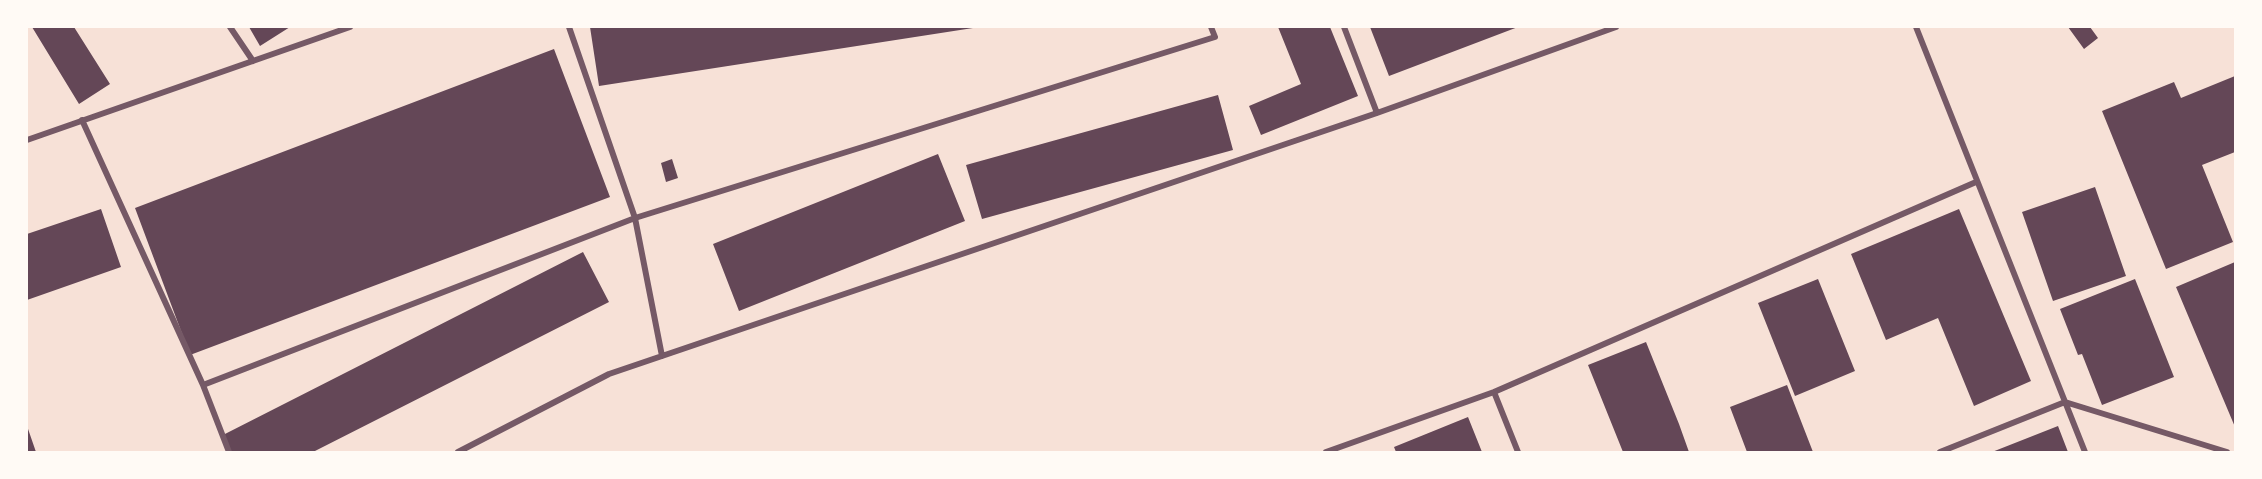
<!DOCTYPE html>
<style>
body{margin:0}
#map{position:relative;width:2262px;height:479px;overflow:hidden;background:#f7e1d7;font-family:"Space Grotesk",sans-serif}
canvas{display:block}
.frame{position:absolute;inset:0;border:28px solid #fffaf5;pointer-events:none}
</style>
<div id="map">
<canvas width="2262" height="479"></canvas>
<div class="frame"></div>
</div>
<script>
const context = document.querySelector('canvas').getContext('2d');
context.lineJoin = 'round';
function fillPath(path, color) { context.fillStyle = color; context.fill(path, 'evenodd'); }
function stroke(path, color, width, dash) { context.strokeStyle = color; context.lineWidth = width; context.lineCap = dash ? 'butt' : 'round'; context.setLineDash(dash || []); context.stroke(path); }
fillPath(new Path2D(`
 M32 27H74L110 84 79 104Z
 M249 27H290L260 46Z
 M590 27H973V28L599 86Z
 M1278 27H1330L1358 96 1261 135 1249 106 1301 84Z
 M1370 27H1518L1389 76Z
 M2068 27H2090L2098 38 2084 49Z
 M554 49 610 197 190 355 135 208Z
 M2235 76V152L2202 165 2233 242 2166 269 2102 111 2174 82 2181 98Z
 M1218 95 1233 150 982 219 966 165Z
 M938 154 965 221 739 311 713 244Z
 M672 159 678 178 666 182 661 163Z
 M2095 187 2126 276 2053 301 2022 212Z
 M101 209 121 267 27 300V234Z
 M1959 209 2031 381 1974 406 1938 318 1886 340 1851 254Z
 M583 252 609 302 313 452H229L221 436Z
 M2235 262V427L2176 287Z
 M1818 279 1855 371 1795 396 1758 303Z
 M2135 279 2174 377 2102 405 2082 354 2078 355 2060 309Z
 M1646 342 1679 424 1689 452H1623L1588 365Z
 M1787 385 1813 452H1747L1730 407Z
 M1468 417 1482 452H1396L1394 447Z
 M27 426 36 452H27Z
 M2058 426 2068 452H1992Z`), '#644757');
stroke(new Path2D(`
 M230 27 253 61
 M569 27 635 218 662 356
 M1344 27 1377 113
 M1916 27 2085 452
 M82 120 203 385
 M27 140 350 27
 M1494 392 1518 452
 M229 452 203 385 635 218 1215 37 1211 27
 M458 452 609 374 1377 113 1616 27
 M1326 452 1494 392 1976 182
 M1940 452 2065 402 2227 452`), '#755966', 6);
</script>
